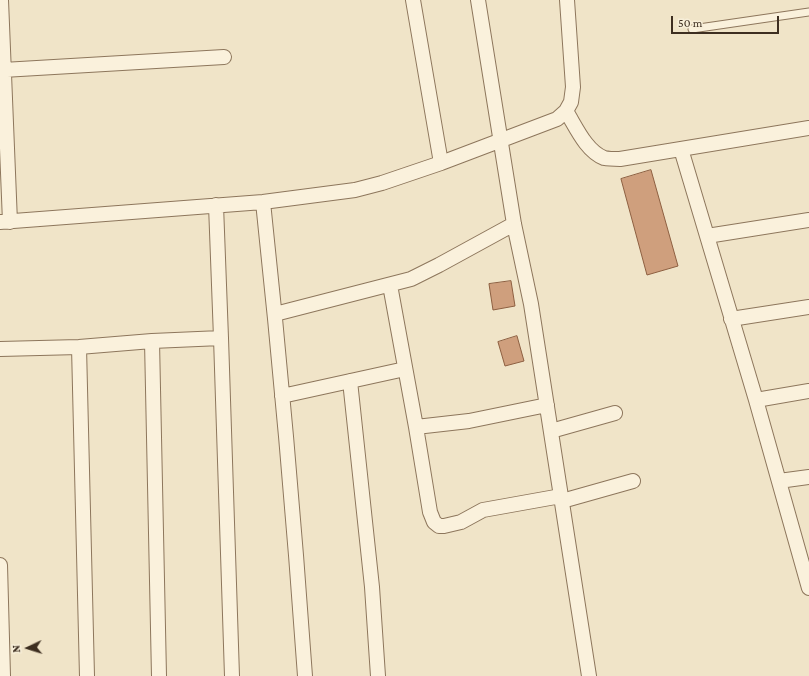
<!DOCTYPE html>
<style>
body{margin:0}
#map{position:relative;width:809px;height:676px;overflow:hidden;background:#f0e4c8;font-family:"Crimson Pro",serif}
canvas{display:block}
.north{position:absolute;left:8px;top:628px;width:40px;height:40px;-webkit-text-stroke:3px #f7eed8;paint-order:stroke;rotate:266deg;font-size:11px;font-weight:700;line-height:16px;text-align:center;color:#3d2e20}
.north::after{content:'';display:block;margin:auto;width:14px;height:18px;background:#3d2e20;clip-path:polygon(50% 0,100% 100%,50% 72%,0 100%)}
.scale{position:absolute;left:671px;top:16px;width:108px;height:18px;box-sizing:border-box;border:2px solid #3d2e20;border-top:0;padding-left:5px;font-size:12px;line-height:14px;white-space:nowrap;color:#3d2e20;-webkit-text-stroke:3px #f7eed8;paint-order:stroke}
</style>
<div id="map">
<canvas width="809" height="676"></canvas>
<div class="north">N</div>
<div class="scale">50 m</div>
</div>
<script>
const context = document.querySelector('canvas').getContext('2d');
context.lineJoin = 'round';
function fillPath(path, color) { context.fillStyle = color; context.fill(path, 'evenodd'); }
function stroke(path, color, width, dash) { context.strokeStyle = color; context.lineWidth = width; context.lineCap = dash ? 'butt' : 'round'; context.setLineDash(dash || []); context.stroke(path); }
const building = new Path2D(`
 M651 170 678 266 647 275 621 179Z
 M511 281 515 306 493 310 489 284Z
 M517 336 524 361 505 366 498 342Z`);
fillPath(building, '#cf9f7d');
stroke(building, '#8d5f41', 1);
const lane = new Path2D(`
 M692 29 809 12`);
const street = new Path2D(`
 M1 0 10 222
 M413 0 441 163
 M478 0 514 224 531 304 589 676
 M3 70 224 57
 M566 111C576 127 586 151 604 158 609 159 615 159 620 159L809 128
 M681 149 756 400 809 588
 M263 202C280 360 294 518 305 676
 M216 205 221 338 232 676
 M0 222 263 202 355 190 382 183 441 163 557 119 566 111 571 102 573 87 567 0
 M707 236 809 220
 M390 285 416 427 430 512 434 522 439 526H444L461 522 483 510 561 496
 M275 314 411 279 439 265 514 224
 M731 319 809 307
 M152 341 159 676
 M79 347 87 676
 M0 349 79 347 152 341 221 338
 M350 381 372 587 378 676
 M282 396 405 369
 M756 400 809 391
 M416 427 469 421 547 405
 M551 431 615 413
 M779 481 809 477
 M562 501 633 481
 M0 565 3 676`);
stroke(lane, '#8d765c', 9);
stroke(street, '#8d765c', 16);
stroke(lane, '#faf1dc', 7);
stroke(street, '#faf1dc', 14);
</script>
